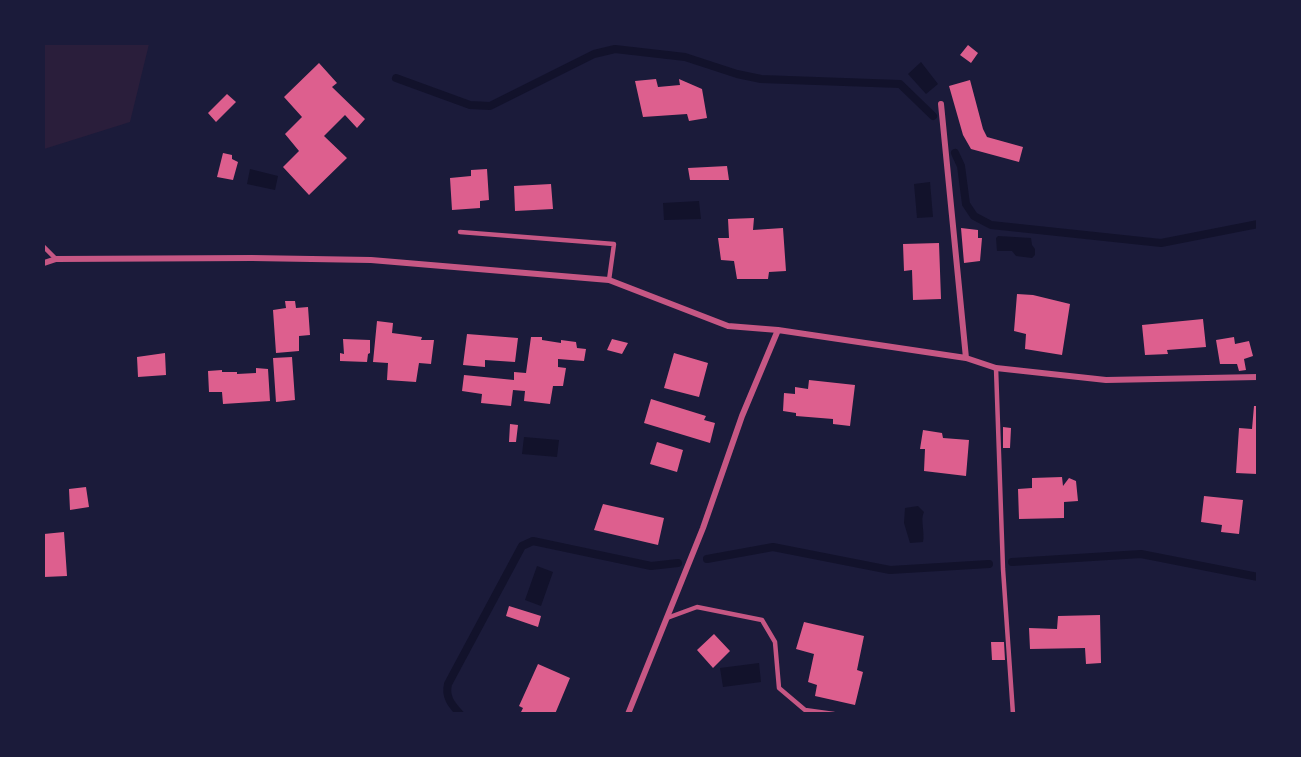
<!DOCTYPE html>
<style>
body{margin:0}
#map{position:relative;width:1301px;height:757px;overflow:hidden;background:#1b1b3a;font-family:"PT Sans",sans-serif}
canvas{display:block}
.frame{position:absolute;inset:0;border:45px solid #1b1b3a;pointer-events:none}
</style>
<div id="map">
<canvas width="1301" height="757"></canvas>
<div class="frame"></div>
</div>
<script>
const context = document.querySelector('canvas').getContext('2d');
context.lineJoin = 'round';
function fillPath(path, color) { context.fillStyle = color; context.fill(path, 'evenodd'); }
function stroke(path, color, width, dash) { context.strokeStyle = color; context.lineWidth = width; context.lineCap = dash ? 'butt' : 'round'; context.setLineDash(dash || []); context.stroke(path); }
fillPath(new Path2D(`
 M44 44H149L130 122 44 149Z`), '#2a1e3b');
fillPath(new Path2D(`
 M921 62 938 84 926 94 908 74Z
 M250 169 278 176 275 190 247 184Z
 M930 182 933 217 917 218 914 184Z
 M699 201 701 219 664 220 663 203Z
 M998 236 1031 238 1032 245 1035 249V255L1032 258 1016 256 1012 251H997L996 238Z
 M524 437 559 440 557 457 522 454Z
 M918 506 924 512C920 519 925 532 923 542L910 543 904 523 905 508Z
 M537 566 553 572 541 606 525 600Z
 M759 663 761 682 723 687 720 668Z`), '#12122b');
stroke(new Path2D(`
 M396 78 470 105 490 106 594 54 615 49 685 57 737 74 761 79 900 84 933 116
 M955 153 961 166 966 204 974 216 991 225 1161 243 1258 224
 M707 559 773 547 890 570 989 564
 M1012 562 1141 554 1258 577
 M460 714C451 704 445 697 448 684L522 546 533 541 651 566 678 563`), '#12122b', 8);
fillPath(new Path2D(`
 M968 45 978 53 971 63 960 55Z
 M319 63 337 83 332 87 365 119 357 128 345 115 324 136 347 158 309 195 283 167 299 151 285 134 302 117 284 97Z
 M656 79 658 87 680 85 679 79 702 89 707 118 689 121 687 114 643 117 635 81Z
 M970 80 983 129 987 137 1023 147 1019 162 971 149 963 135 949 86Z
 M227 94 236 102 216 122 208 113Z
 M223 153 232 155V159L238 162 233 180 217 177Z
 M727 166 729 180H690L688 168Z
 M487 169 489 200 480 201V208L452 210 450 178 471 176V170Z
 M551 184 553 209 515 211 514 186Z
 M754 218 753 230 783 228 786 271 769 272 768 279H737L734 261 721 260 718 238H729L728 219Z
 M961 228 978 230V238H982L980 261 964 263Z
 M939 243 941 299 913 300 912 270 904 271 903 244Z
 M1017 294 1033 295 1070 304 1062 355 1025 349 1026 334 1014 331Z
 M285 301H295L296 308 308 307 310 335 299 336V351L276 353 273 310 286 308Z
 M1203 319 1206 347 1167 350 1168 354 1145 355 1142 325Z
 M377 321 393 323 392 333 422 337 421 340H434L431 364 419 363 416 382 387 380 388 363 373 362Z
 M467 334 518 338 515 362 485 360V367L463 365Z
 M531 337H542V340L561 343V340L576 342 577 348 586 349 584 361 558 359V367L566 368 563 386H553L550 404 524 401 525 391 513 390 511 406 481 403 482 394 462 391 464 375 514 380V372L526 373Z
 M1234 337 1235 344 1249 341 1253 356 1244 359 1246 370 1239 371 1237 364H1220L1216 340Z
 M343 339 370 340V353L368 354 367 362 340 361V353L344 354Z
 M612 339 628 343 622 354 607 350Z
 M165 353 166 375 138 377 137 357Z
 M674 353 708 363 699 397 664 388Z
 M292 357 295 400 276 402 273 358Z
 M256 368 268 369 270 401 223 404 222 392H209L208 371 222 370V372H237V374L256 373Z
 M809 380 855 385 850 426 833 424V419L796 416V413L783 411 784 393 795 394V387L808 389Z
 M651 399 706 416 704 420 715 423 710 443 644 423Z
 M1254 406H1257V474L1236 473 1239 428 1252 429Z
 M510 424 518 425 516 442H509Z
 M1003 427 1011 428 1010 448H1003Z
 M923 430 942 433 943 438 969 440 966 476 924 471 925 449H920Z
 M657 442 683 450 677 472 650 464Z
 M1062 477 1063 486 1069 478 1076 481 1078 501 1064 502V518L1019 519 1018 489 1032 488V478Z
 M86 487 89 507 70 510 69 489Z
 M1204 496 1243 500 1239 534 1221 532 1222 525 1201 522Z
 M603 504 664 518 658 545 594 530Z
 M64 532 67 576 44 577V534Z
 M509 606 541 616 538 627 506 616Z
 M1100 615 1101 663 1086 664 1085 648 1030 649 1029 628 1057 629 1058 616Z
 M804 622 864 636 857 670 863 672 855 705 815 696 817 685 808 682 814 654 796 649Z
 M714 634 730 651 713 668 697 650Z
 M991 642H1004L1005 660H992Z
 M538 664 570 678 555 714H520L523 708 519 706Z`), '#dd5f8e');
stroke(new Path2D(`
 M460 232 614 244 609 280
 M44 247 56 259
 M996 368 1003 569 1013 714
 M667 618 697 607 762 620 775 642 779 688 805 710 834 714`), '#c65784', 4.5);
stroke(new Path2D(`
 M941 104 966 358
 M44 263 56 259 252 258 371 260 609 280 728 326 778 330 966 358 996 368 1106 380 1258 377
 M628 714 703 528 742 416 778 330`), '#c65784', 6);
</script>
